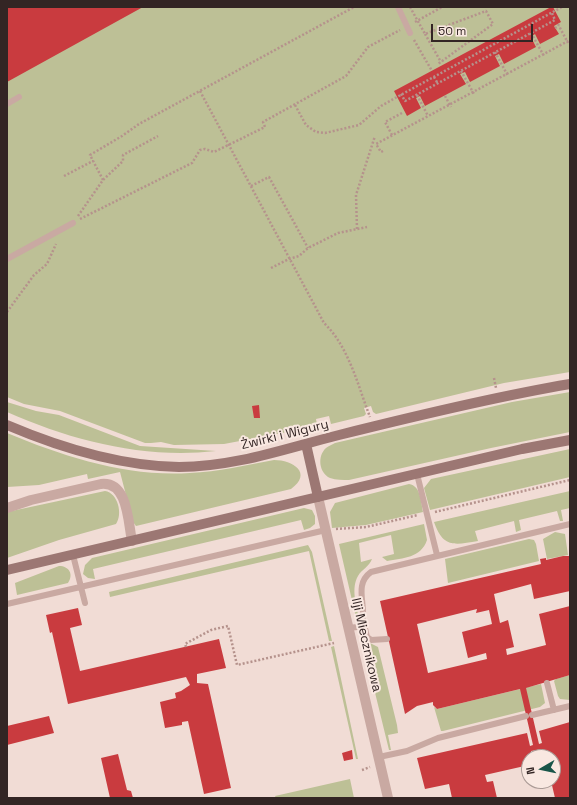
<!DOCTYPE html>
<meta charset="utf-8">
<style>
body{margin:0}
#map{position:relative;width:577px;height:805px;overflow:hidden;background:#f1dcd5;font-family:"Space Grotesk",sans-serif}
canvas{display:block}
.frame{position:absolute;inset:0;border:8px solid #332524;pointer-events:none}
.north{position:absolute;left:521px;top:749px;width:40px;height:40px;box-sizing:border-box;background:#f9e8e1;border:1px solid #aa9a95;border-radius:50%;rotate:261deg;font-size:11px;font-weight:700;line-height:16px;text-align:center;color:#332524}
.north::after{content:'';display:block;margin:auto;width:14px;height:18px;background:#195549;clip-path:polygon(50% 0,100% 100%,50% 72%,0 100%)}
.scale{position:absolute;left:431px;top:24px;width:102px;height:18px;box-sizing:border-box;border:2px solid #332524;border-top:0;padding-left:5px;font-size:12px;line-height:14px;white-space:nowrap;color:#332524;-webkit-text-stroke:3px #f9e8e1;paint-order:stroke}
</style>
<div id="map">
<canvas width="577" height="805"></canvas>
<div class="frame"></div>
<div class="north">N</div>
<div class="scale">50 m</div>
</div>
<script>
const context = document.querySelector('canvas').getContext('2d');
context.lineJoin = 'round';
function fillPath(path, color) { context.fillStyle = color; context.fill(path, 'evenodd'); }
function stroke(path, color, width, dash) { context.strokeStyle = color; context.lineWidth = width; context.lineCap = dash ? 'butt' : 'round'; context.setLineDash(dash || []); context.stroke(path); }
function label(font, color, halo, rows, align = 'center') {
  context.font = font + ' "Space Grotesk",sans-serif'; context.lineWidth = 4; context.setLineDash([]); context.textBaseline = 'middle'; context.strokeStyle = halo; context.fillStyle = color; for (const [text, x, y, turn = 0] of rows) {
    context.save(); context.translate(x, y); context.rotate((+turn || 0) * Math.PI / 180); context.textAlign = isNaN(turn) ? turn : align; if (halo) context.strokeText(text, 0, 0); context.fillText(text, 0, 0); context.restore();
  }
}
fillPath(new Path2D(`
 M7 7H570V372L504 383 376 414 373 412 371 406 364 408 366 414 364 416 331 424 329 416 316 419 317 425 314 427 224 444 174 445 161 442 151 443H145L60 411 24 404 7 397Z
 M570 392V432L491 448 349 480C343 480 336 480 330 478 319 473 317 456 326 448 328 446 332 445 335 443L512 402Z
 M7 402 36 411 59 415 140 446 216 451C143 459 73 441 7 412Z
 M7 433C65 457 126 477 190 473 218 472 246 465 274 460 293 460 313 473 291 489L136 526 133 522 120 472 88 479 87 474 39 485 7 487Z
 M570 449V477L430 510 424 488 431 479Z
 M409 484C421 486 421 502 423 512L366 525 332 528 330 512 335 503Z
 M105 491C118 493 123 514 116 524L59 540 7 558V512Z
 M570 491V508L561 510 563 521H560L557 511 519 520 521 530 516 532 514 521 475 531 478 541C454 545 443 548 434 522Z
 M304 508 312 510 315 516V524L310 528 304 530 301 520 93 569 95 579 88 578 83 574 85 565 92 558Z
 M424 524 427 540C421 558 403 558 387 561L382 557 394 554 391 535 359 543 361 562 372 559C369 567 362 569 358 576 351 588 356 605 359 618L357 622 339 544Z
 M555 532 565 534 568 555 547 559 543 539Z
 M529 539 534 540 536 544 539 561 448 583 445 559Z
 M308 545 312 552 332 641H329L309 551 110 597 109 592Z
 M59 566C69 566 74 574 68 583L17 595 15 583Z
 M364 630 368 642 378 647 397 725 398 733 388 735 391 750H389L360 631Z
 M334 646 358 759H356L331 647Z
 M570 675V700L560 699 558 696 554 681 556 679Z
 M541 684 545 703 540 707 443 731H441L434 707 437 709Z
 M350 779 354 798H276L275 796Z`), '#bdc096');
fillPath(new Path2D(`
 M7 7H143L7 82Z
 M551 7H553L561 22 554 26 559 34 540 44 535 34 531 37 536 47 504 64 499 54 495 56 500 66 470 82 465 72 460 74 466 84 425 106 420 96 416 98 421 108 407 116 394 91Z
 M259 405 260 418H254L252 406Z
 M563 556H570V591L534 599 531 584 494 594 500 623 508 620 514 647 506 649 507 655 546 645 539 614 570 606V675L526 688 539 744 542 743 539 731 570 722V798H555L551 781H553V757H545L543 749 531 751 532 757H529V765L485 775 487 782 493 781 497 798H452L449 784 425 789 417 758 527 733 530 746 533 745 520 689 437 709 433 705V702L417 706 405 714 380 601 541 564 540 559 546 558V560ZM477 609 476 613 489 610 492 624 462 632 468 658 486 653 487 659 428 673 417 624Z
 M78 608 82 625 70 628 80 671 219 639 226 668 197 674V683L208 684 231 788 204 794 188 721 182 722V725L165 728 160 702 176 698 175 693 181 691 190 685 186 677 68 704 52 632 50 633 46 615Z
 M49 716 54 733 7 745V726Z
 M352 750 353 759 344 761 342 753Z
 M118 754 127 790 131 791 133 798H110L101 758Z`), '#c93b3f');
stroke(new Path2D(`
 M410 7 425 34 486 11 493 24 438 64
 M415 22 442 7
 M558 24 568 43
 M555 28 559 26
 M531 33 544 56
 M425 34 441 62
 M414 40 432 71
 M495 52 508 76
 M461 71 474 94
 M434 77 438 84
 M200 91 324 323C349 347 358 386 370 417
 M401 94 405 101 555 20 552 13
 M417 95 428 116
 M445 96 451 107
 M295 105 306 125 316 132 325 133 359 125 381 106 397 97 562 7
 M392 135 385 122 402 113
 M383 151 381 152 376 144 570 40
 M64 176 93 161
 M103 180 90 155 122 136 139 124 354 7
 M251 186 269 177 308 248
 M78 216 103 180 123 161V155L158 136
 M80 219 192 163 200 150 205 149 214 152 265 127 263 122 346 76 368 47 400 30
 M357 229 356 195 375 136
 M271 268 289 259 299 256 308 248 338 233 367 227
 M7 312 34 275 47 264 56 244
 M494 378 496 388
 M435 512 570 480
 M336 529 366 527 418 515
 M186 647 185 644 211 630 228 626 237 665 334 643
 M362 770 370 767`), '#b5928c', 2.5, [2, 2]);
stroke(new Path2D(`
 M398 7 410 33
 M7 104 19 97
 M7 259 73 223
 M417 474 437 555
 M73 555 85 603
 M7 604 326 530
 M363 620 367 637 371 640 387 639
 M349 628 357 627 362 623C367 605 353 585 371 572L570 524
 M547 683 554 710
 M532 715 570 706
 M379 757 407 751 438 738 526 716`), '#c9a9a2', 6);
stroke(new Path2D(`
 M318 497 388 798
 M7 508 31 500 101 484C128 481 128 522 132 541`), '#c9a9a2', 10);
stroke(new Path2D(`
 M7 425C61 448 120 466 179 467 235 467 287 448 339 435 415 416 493 397 570 384
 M306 444 318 497
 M7 570 522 449 570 440`), '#9c7773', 10);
label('13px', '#332524', '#f9e8e1', [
 ["Żwirki i Wigury",285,435,-14],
 ["Ilji Miecznikowa",366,645,77]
]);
</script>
